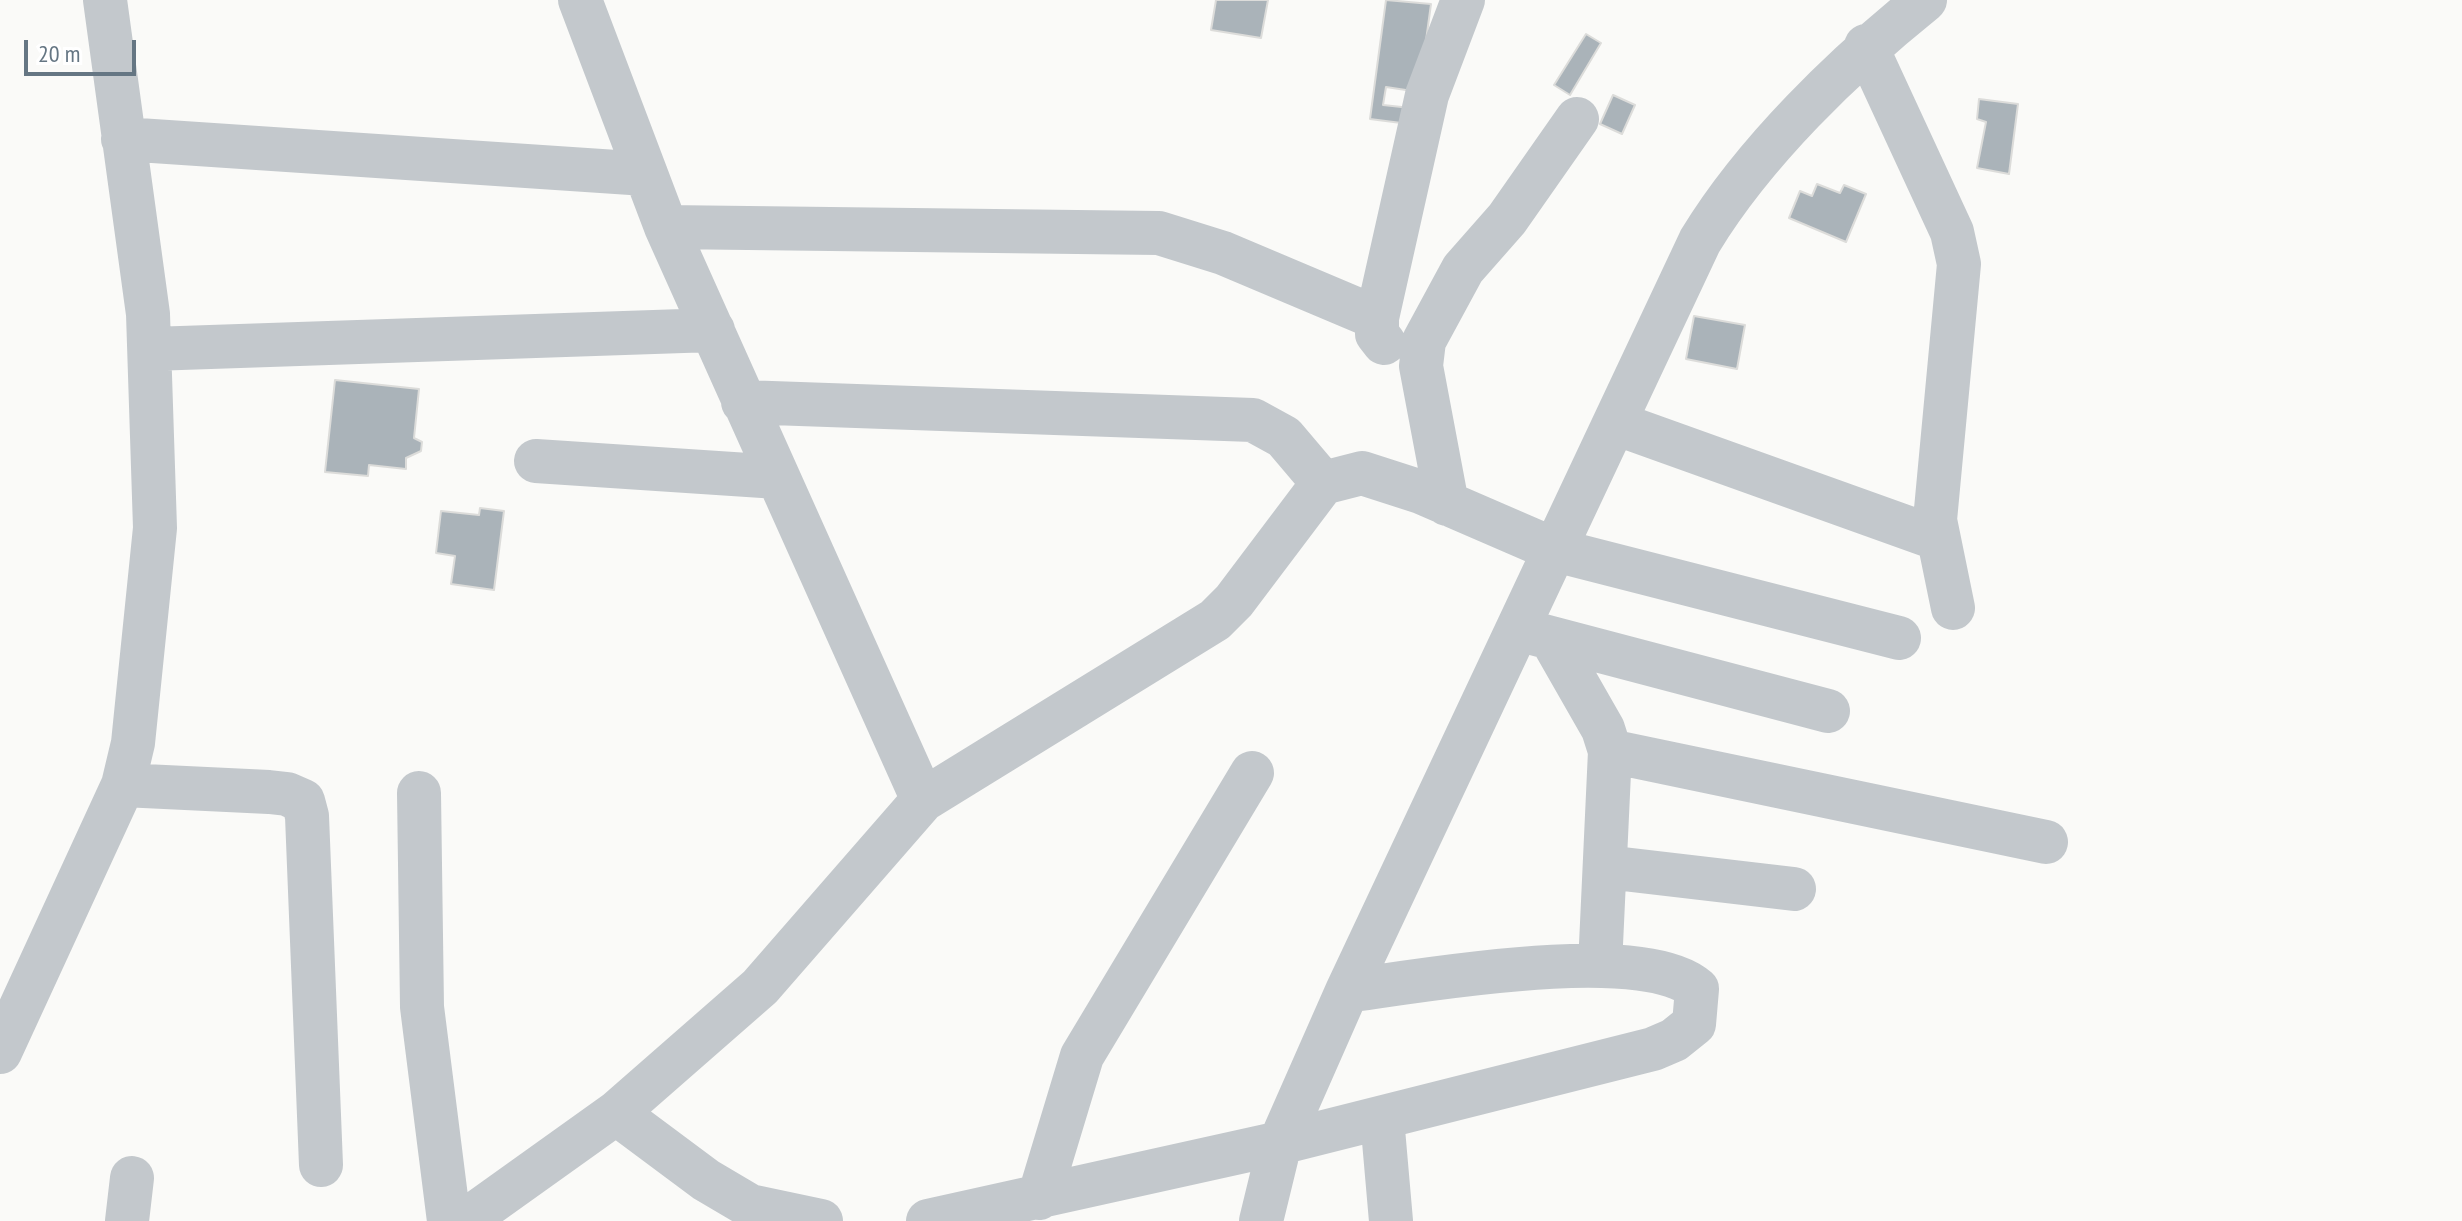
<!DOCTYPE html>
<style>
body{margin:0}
#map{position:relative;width:2462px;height:1221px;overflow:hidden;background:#fafaf8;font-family:"PT Sans Narrow",sans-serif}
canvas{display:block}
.scale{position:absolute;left:24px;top:40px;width:112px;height:36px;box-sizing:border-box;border:4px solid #657683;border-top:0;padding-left:10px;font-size:24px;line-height:28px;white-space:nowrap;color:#657683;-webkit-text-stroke:6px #fff;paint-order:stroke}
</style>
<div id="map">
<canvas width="2462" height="1221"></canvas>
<div class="scale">20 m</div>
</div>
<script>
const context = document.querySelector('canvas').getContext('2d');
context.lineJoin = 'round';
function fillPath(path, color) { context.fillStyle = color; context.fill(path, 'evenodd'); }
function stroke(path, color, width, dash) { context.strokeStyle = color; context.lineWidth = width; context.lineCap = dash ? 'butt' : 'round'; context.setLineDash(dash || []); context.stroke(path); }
const building = new Path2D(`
 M1216 0H1268L1261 38 1211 30Z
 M1386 0 1431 4 1419 92 1386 87 1383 105 1411 108 1409 124 1370 119Z
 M1586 34 1601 43 1570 95 1554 85Z
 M1613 95 1635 105 1622 134 1600 124Z
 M1979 99 2018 104 2009 174 1977 168 1986 122 1977 119Z
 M1817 184 1840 193 1844 185 1866 194 1846 242 1789 218 1800 191 1812 196Z
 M1694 316 1745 325 1737 369 1686 359Z
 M335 380 419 389 414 438 422 442 421 451 406 458V469L369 465 368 476 325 472Z
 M480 508 504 511 494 590 451 584 455 556 436 553 441 511 479 515Z`);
fillPath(building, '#aab3b9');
stroke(building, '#dcdcda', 2);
stroke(new Path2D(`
 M580 0 666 227 923 800
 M1866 46 1952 232 1959 264 1935 520 1953 608
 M123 139 646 174
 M666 227 1159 233 1223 253 1377 318
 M1384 343 1377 334V318L1427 95 1463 0
 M151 349 713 330
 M743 402 1253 420 1284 437 1323 483
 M1615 423 1936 538
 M536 461 778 477
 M1447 504 1421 366 1424 341 1463 269 1507 219 1577 119
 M1536 634 1828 711
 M1551 638 1603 729 1610 751 1600 966
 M1610 751 2046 842
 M123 785 269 792 287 794 303 801 307 816 321 1165
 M419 793 422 1007 449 1221
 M1606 867 1794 889
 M0 1052 123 785 133 743 155 528 148 314 105 0
 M616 1113 706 1180 750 1206 821 1221
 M1382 1118 1391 1221
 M1039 1198 1082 1056 1252 773
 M127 1221 132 1178
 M465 1221 616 1113 760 987 923 800 1215 620 1234 601 1323 483 1362 473 1421 492 1555 550 1899 638
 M928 1221 1280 1143 1653 1049 1674 1040 1694 1024 1697 989C1643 941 1420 981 1347 991
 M1261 1221 1280 1143 1347 991 1700 241C1754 152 1844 65 1925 0`), '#c3c8cc', 44);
</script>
